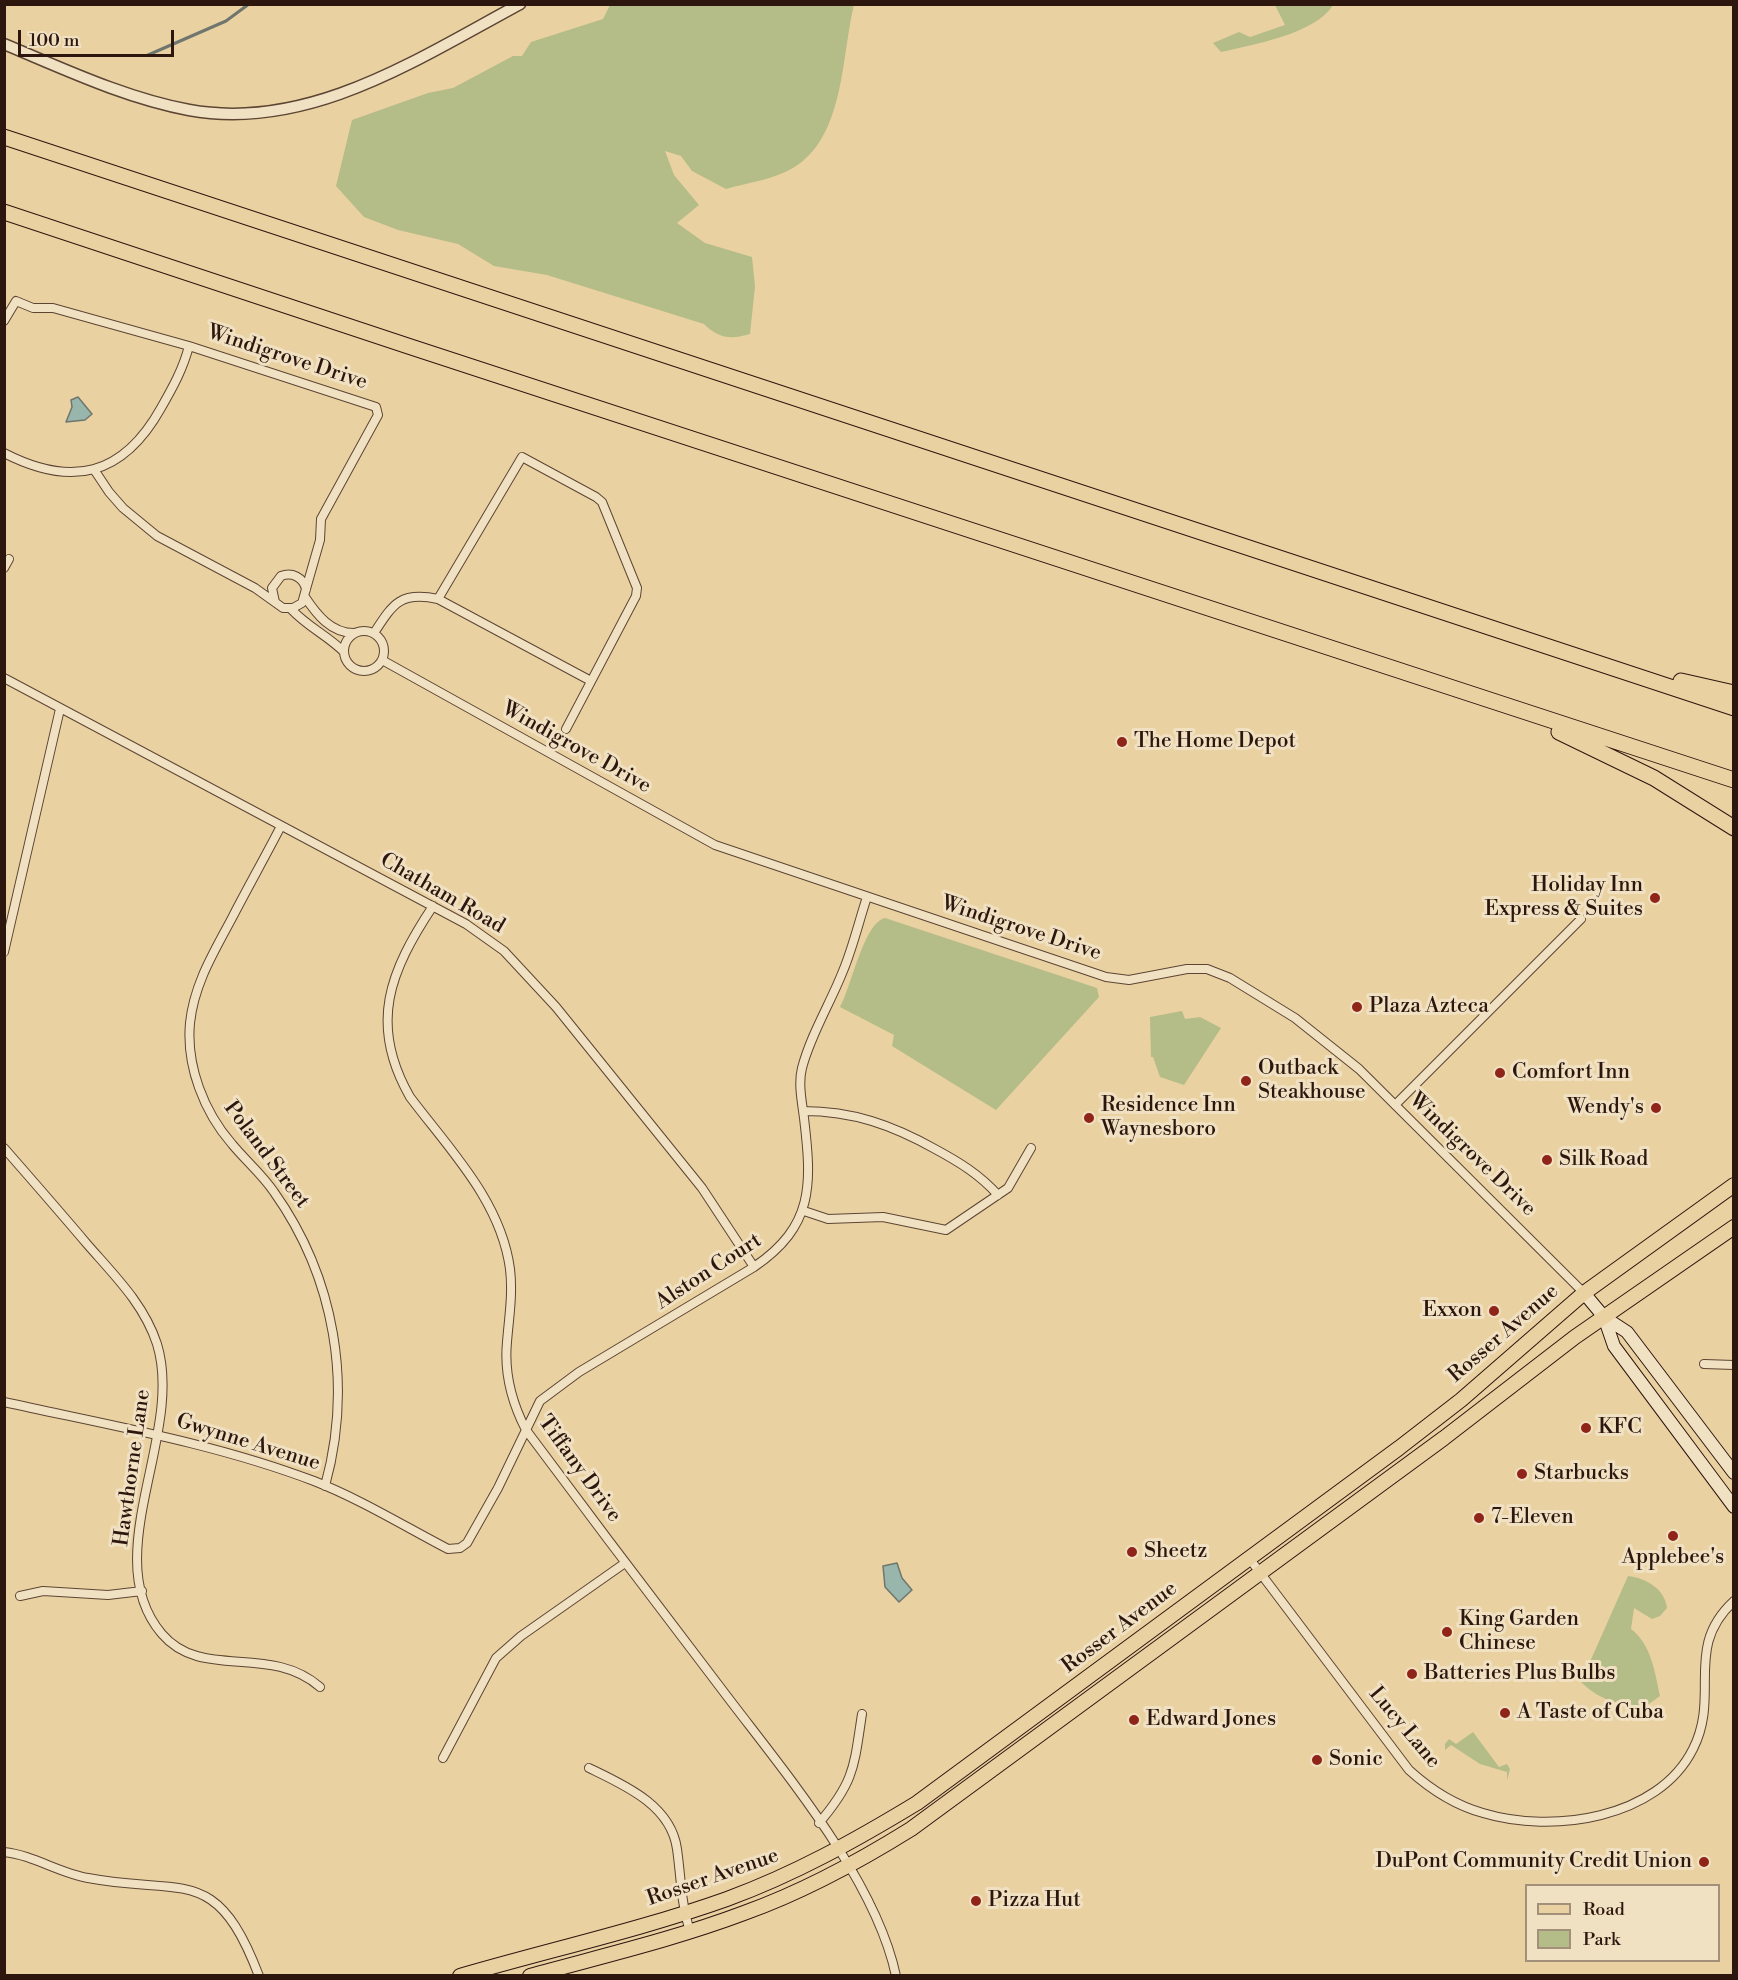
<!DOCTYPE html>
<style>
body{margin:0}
#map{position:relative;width:1738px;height:1980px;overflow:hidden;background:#ead1a2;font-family:"Libre Bodoni",serif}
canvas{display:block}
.frame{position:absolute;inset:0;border:6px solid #2d160e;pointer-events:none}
.legend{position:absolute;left:1525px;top:1884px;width:195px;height:78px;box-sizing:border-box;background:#f1e1c3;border:2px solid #a3907b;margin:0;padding:8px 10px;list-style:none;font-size:18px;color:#2d160e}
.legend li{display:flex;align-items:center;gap:12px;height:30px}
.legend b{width:30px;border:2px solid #a3907b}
.scale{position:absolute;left:18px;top:30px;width:156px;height:27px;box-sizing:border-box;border:3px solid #2d160e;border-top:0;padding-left:8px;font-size:18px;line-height:21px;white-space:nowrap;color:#2d160e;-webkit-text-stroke:4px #f1e1c3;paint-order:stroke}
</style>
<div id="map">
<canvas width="1738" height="1980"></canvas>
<div class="frame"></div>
<ul class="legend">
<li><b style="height:8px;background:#ead1a2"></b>Road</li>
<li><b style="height:16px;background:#b4bc87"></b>Park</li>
</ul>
<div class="scale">100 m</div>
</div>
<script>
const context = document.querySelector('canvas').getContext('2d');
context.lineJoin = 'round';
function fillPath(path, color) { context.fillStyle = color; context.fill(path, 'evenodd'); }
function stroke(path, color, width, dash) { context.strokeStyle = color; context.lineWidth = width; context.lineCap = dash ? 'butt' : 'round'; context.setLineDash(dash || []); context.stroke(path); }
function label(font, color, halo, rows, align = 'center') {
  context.font = font + ' "Libre Bodoni",serif'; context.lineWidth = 6; context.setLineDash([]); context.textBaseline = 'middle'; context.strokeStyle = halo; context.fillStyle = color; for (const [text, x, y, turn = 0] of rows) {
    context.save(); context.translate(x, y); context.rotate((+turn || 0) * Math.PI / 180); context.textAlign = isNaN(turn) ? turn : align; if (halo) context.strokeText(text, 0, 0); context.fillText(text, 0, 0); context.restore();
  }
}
fillPath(new Path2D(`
 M610 5H854C841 57 845 137 793 168 775 179 747 183 726 189L692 171 681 156 665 151 674 175 699 205 677 223 705 243 752 257 755 286 750 334C731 340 718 338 704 324L547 275 494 266 458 244 398 230 364 217 336 186 352 120 428 93 453 88 513 56H522L531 42 603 19Z
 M1275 5H1333C1316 34 1251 45 1221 52L1213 43 1239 32 1250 37 1285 25Z
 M885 918 1097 988 1099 997 996 1110 892 1046 894 1035 840 1007C851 988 864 922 885 918Z
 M1182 1011 1185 1019 1200 1017 1221 1028 1184 1085 1160 1077 1153 1057H1151L1150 1017Z
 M1628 1576C1646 1578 1665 1589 1667 1608L1660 1616 1652 1619 1634 1608 1631 1629C1651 1644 1655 1672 1660 1696L1646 1706C1618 1704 1602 1702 1581 1682Z
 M1473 1732 1499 1767 1507 1764 1510 1769 1507 1780V1772L1480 1764 1451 1745 1445 1750V1744L1449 1739 1456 1744Z`), '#b4bc87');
const water = new Path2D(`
 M78 397 92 414 85 420 66 422 72 407 71 400Z
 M897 1563 902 1578 912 1590 899 1602 885 1587 883 1566Z`);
fillPath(water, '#99b6ac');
stroke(water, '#6e766d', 1.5);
stroke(new Path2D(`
 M148 55 226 21 249 4`), '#6e766d', 3);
const minor = new Path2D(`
 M4 321 16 301 33 308H53L189 346C183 369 173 387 161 408 123 476 72 488 4 453
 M95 471 109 492 123 508 157 536 255 588 283 608H293L302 603 320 540 321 519 378 415 376 407 189 346
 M4 568 9 559
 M305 597C317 615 331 633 354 633
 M438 599 522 457 596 497 602 502 637 588 636 596 566 729
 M275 602 272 588 281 576C292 572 303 577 306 589
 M291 609C309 628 327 635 344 652
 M344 651a20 20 0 1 1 40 0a20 20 0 1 1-40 0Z
 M374 633C393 604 400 591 438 599L591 681
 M382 660 715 845 1106 977 1129 980 1187 969H1207L1230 978 1295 1018 1359 1069 1584 1293
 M4 678 466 924 504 951 556 1007 702 1188 754 1267
 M281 826C265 857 248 887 232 918 214 952 194 984 190 1023 186 1066 204 1112 232 1144 245 1160 262 1174 274 1192 335 1278 353 1385 325 1486
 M433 906C390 971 368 1024 410 1097 449 1149 501 1201 510 1269 513 1294 509 1317 507 1342 504 1373 512 1403 526 1430 590 1516 655 1602 720 1687 780 1767 875 1877 896 1976
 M4 952 60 709
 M1395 1105 1581 919
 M803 1111C853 1111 892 1125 935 1149 959 1162 979 1174 998 1195
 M4 1148C32 1180 60 1212 87 1244 114 1275 144 1304 157 1344 185 1434 96 1557 162 1634 202 1681 269 1643 320 1687
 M804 1211 828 1219 883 1217 946 1230 1008 1188 1031 1148
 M1704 1364 1734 1365
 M4 1402C108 1425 214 1443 314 1481 360 1499 404 1526 448 1549L460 1548 467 1543 498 1488 540 1401 579 1372 754 1267C814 1226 812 1185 804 1118 802 1102 798 1084 802 1068 811 1034 830 1004 843 971 853 947 859 921 867 897
 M1249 1558 1409 1770C1430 1789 1454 1805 1483 1813 1552 1834 1658 1819 1693 1749 1721 1694 1683 1648 1734 1601
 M20 1596 43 1591 108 1595 142 1591
 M443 1758 496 1658 521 1636 625 1563
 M589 1768C624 1785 671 1805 677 1849 681 1877 681 1904 690 1931
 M819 1823C855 1781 854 1766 862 1714
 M4 1852C33 1855 59 1873 88 1878 184 1896 216 1863 259 1976`);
const tertiary = new Path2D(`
 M4 44C64 69 125 98 189 110 309 132 419 58 520 4`);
const secondary = new Path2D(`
 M1584 1293 1604 1317 1627 1332 1734 1473
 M1604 1317 1614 1346 1734 1507`);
const primary = new Path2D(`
 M460 1976C549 1950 640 1930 727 1899 795 1874 856 1840 917 1803L1399 1448 1461 1400 1584 1293 1734 1185
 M530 1976C602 1956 675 1939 744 1913 803 1892 858 1862 911 1829L1444 1438 1575 1337 1734 1227`);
const motorway = new Path2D(`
 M4 137 1734 708
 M4 212 408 346 1734 780
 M1681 681 1734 693
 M1559 732 1654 778 1734 828`);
stroke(minor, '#5c4533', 10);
stroke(tertiary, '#5c4533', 13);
stroke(secondary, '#2d160e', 14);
stroke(primary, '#2d160e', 16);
stroke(motorway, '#2d160e', 17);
stroke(minor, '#f1e1c3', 8);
stroke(tertiary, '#f1e1c3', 10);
stroke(secondary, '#f1e1c3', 12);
stroke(primary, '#ead1a2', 14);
stroke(motorway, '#ead1a2', 15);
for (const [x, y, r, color] of [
 [1122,742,6,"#8f2418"],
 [1655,898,6,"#8f2418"],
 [1357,1007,6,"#8f2418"],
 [1500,1073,6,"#8f2418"],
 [1246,1081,6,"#8f2418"],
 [1656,1108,6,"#8f2418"],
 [1089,1118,6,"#8f2418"],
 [1547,1160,6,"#8f2418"],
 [1494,1311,6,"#8f2418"],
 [1586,1428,6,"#8f2418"],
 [1522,1474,6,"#8f2418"],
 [1479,1518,6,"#8f2418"],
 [1673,1536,6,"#8f2418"],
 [1132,1552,6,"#8f2418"],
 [1447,1632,6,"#8f2418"],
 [1412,1674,6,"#8f2418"],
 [1505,1713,6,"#8f2418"],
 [1134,1720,6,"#8f2418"],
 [1317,1760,6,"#8f2418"],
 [1704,1862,6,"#8f2418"],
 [976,1901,6,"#8f2418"]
]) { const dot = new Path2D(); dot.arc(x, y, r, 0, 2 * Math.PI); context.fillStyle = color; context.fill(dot); stroke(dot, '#f1e1c3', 2); }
label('21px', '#2d160e', '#f1e1c3', [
 ["Windigrove Drive",287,358,18],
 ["Windigrove Drive",576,748,29],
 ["Chatham Road",442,894,30],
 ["Windigrove Drive",1021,929,18],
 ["Poland Street",266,1155,53],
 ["Windigrove Drive",1472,1155,44],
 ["Alston Court",709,1272,-33],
 ["Rosser Avenue",1504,1334,-41],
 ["Gwynne Avenue",248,1443,17],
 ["Hawthorne Lane",133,1468,-82],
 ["Tiffany Drive",579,1469,54],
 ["Rosser Avenue",1120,1628,-37],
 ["Lucy Lane",1404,1728,50],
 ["Rosser Avenue",713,1878,-19]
]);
label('21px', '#2d160e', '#f1e1c3', [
 ["The Home Depot",1134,742],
 ["Holiday Inn",1643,886,"right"],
 ["Express & Suites",1643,910,"right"],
 ["Plaza Azteca",1369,1007],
 ["Outback",1258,1069],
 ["Steakhouse",1258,1093],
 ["Comfort Inn",1512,1073],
 ["Residence Inn",1101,1106],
 ["Waynesboro",1101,1130],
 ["Wendy's",1644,1108,"right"],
 ["Silk Road",1559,1160],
 ["Exxon",1482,1311,"right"],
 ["KFC",1598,1428],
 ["Starbucks",1534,1474],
 ["7-Eleven",1491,1518],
 ["Sheetz",1144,1552],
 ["Applebee's",1673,1558,"center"],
 ["King Garden",1459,1620],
 ["Chinese",1459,1644],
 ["Batteries Plus Bulbs",1424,1674],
 ["A Taste of Cuba",1517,1713],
 ["Edward Jones",1146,1720],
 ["Sonic",1329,1760],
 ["DuPont Community Credit Union",1692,1862,"right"],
 ["Pizza Hut",988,1901]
], 'left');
</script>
